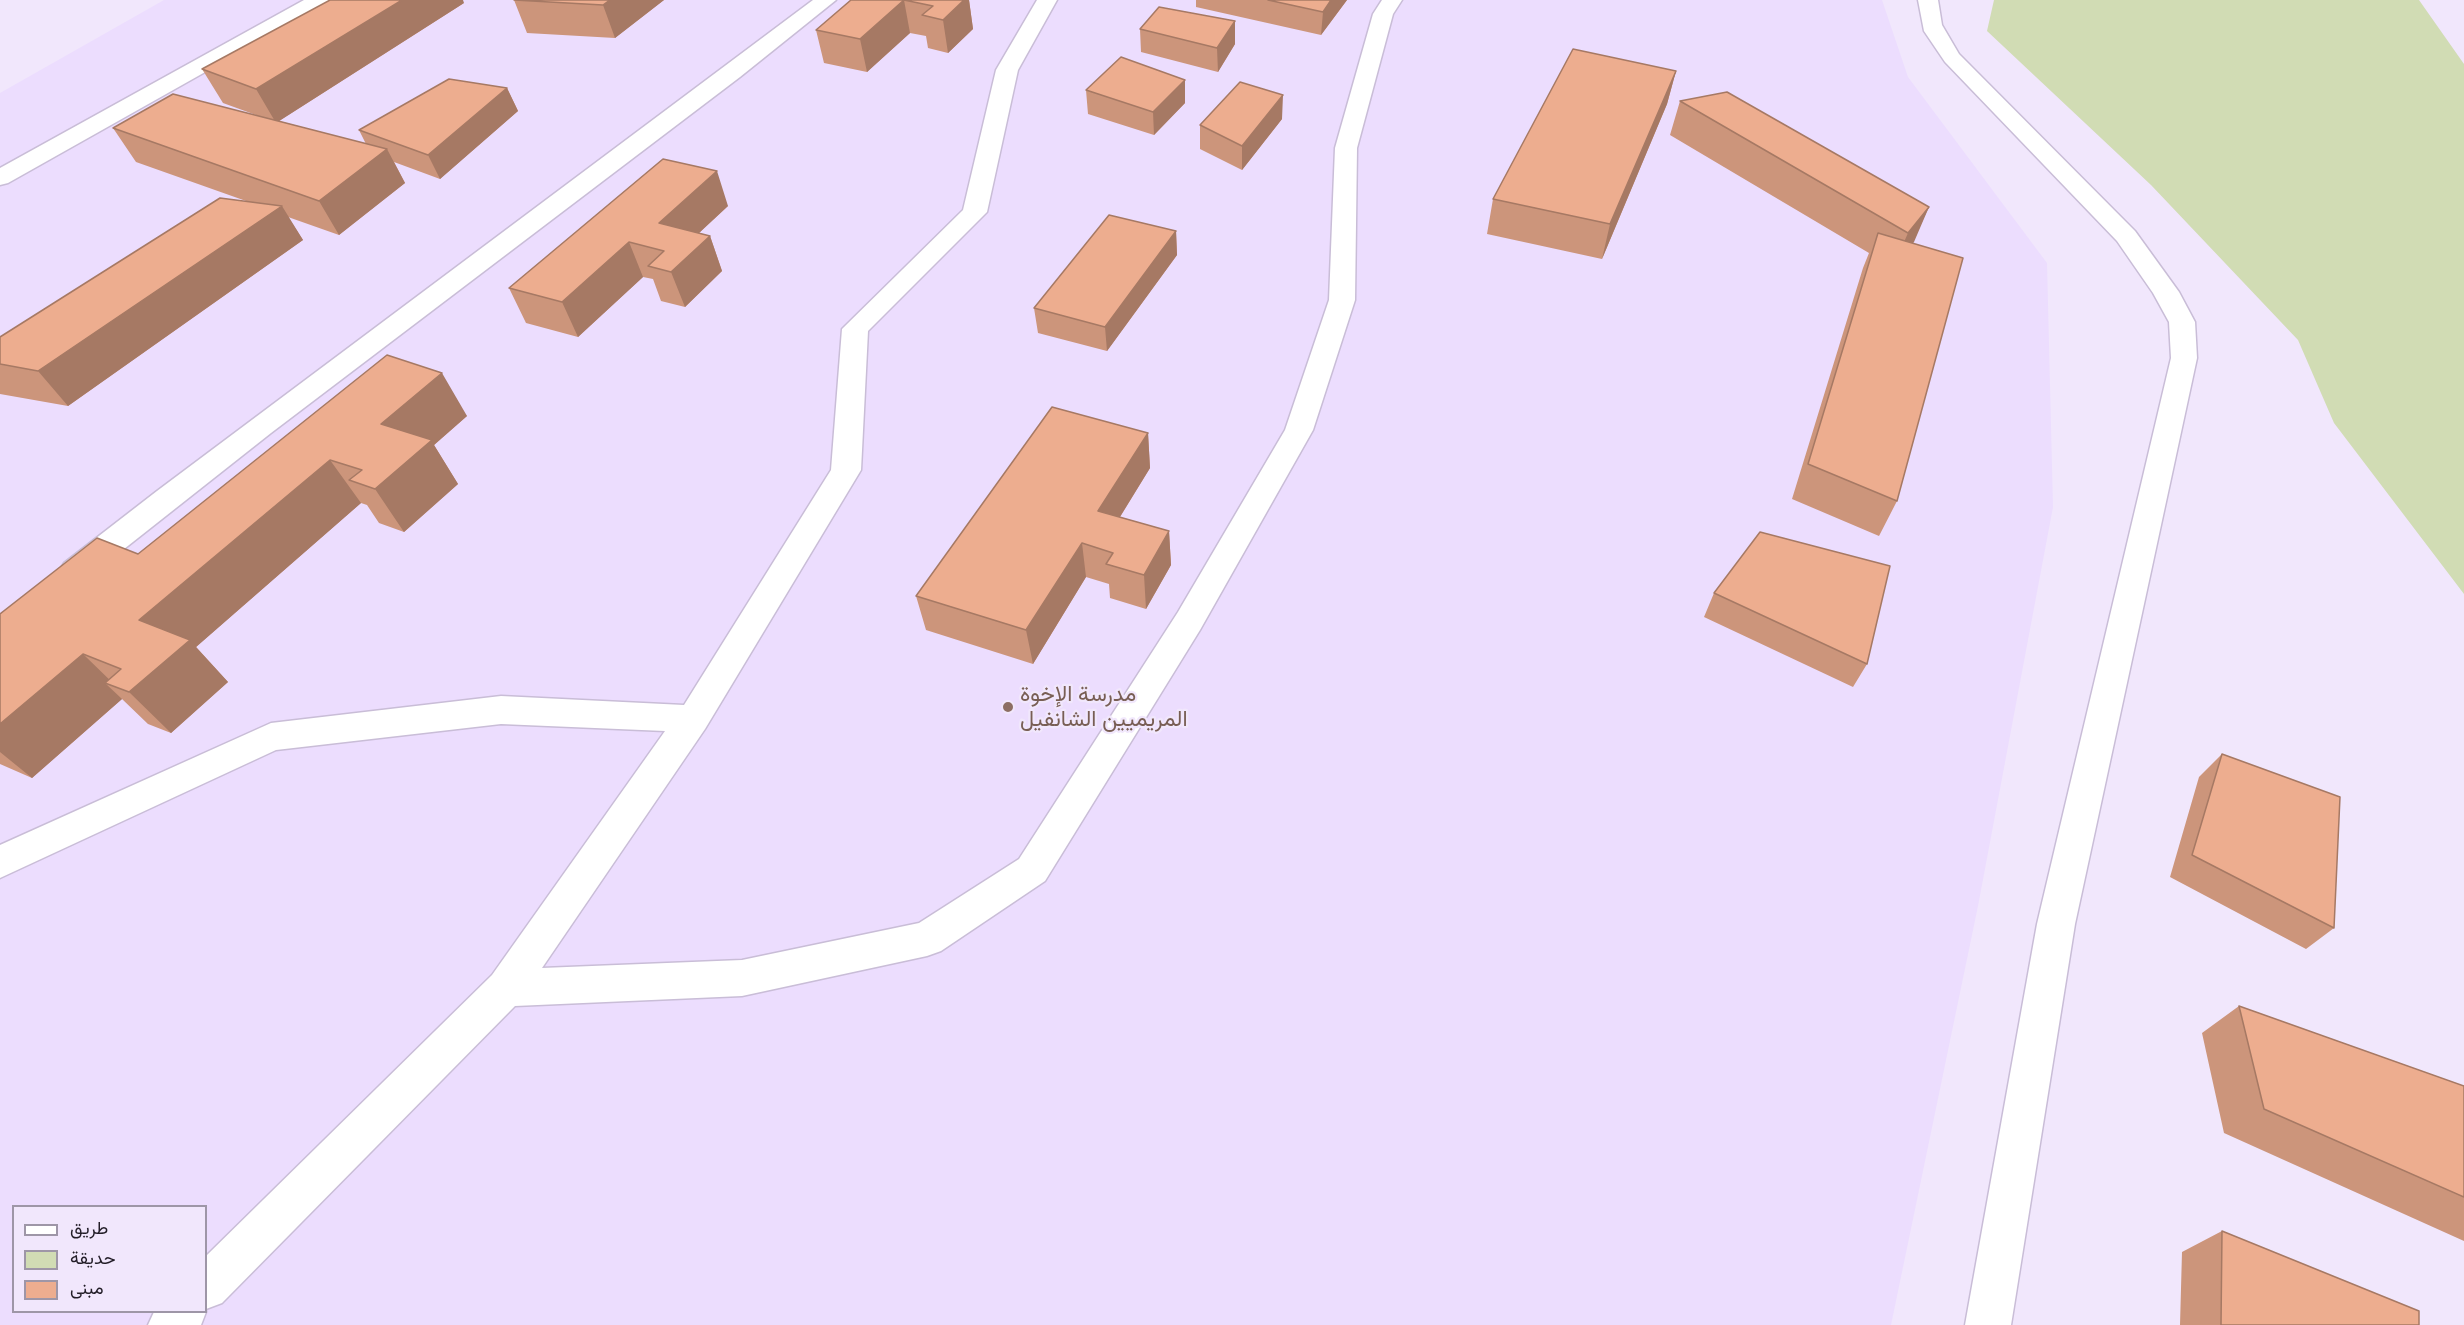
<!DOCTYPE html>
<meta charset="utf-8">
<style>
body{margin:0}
#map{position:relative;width:2464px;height:1325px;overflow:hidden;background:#f1e7fc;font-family:Mulish,Vazirmatn,sans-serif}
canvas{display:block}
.legend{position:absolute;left:12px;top:1205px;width:195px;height:108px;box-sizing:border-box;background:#f1e7fc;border:2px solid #9e96a7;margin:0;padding:8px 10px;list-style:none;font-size:18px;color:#221d27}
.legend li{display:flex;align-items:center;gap:12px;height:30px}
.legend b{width:30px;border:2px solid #9e96a7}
</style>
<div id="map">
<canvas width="2464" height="1325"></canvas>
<ul class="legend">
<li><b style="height:8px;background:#fff"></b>طريق</li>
<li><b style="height:16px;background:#d1dcb4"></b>حديقة</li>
<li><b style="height:16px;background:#edad8f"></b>مبنى</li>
</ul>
</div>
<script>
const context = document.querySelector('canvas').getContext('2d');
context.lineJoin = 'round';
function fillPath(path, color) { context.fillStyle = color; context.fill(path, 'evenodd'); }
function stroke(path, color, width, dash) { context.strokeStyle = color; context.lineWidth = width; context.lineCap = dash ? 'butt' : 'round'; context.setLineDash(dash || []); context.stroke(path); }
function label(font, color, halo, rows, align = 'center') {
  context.font = font + ' Mulish,Vazirmatn,sans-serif'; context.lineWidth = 4.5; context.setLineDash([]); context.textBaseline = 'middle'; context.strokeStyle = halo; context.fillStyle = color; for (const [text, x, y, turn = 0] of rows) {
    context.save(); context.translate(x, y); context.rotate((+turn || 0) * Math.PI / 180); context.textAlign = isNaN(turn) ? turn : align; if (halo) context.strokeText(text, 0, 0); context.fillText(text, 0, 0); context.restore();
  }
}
fillPath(new Path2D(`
 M164 0H1882L1908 77 2047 263 2053 507 1978 906 1891 1325H0V93ZM14 1206H206V1312H14Z`), '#ecddfe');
fillPath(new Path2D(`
 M1994 0H2419L2464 64V594L2334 423 2298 340 2151 185 1987 31Z`), '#d1dcb4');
const minor = new Path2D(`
 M304 0H329L326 4 8 183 0 185V168Z
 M813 0H836L740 77 271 433 86 579 75 582 64 579 59 571 64 563 157 491Z
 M1037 0H1057L1018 70 987 212 868 331 861 470 705 729 542 968 742 960 919 923 1019 859 1178 612 1285 430 1329 300 1335 148 1373 14 1382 0H1402L1393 14 1357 148 1355 300 1313 430 1200 630 1045 881 941 951 927 956 742 996 515 1006 222 1303 206 1309V1256L492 975 665 731 501 724 276 750 0 878V845L271 723 501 696 684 705 831 470 842 329 963 210 996 70Z
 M1918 0H1938L1942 25 1959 54 2135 231 2179 292 2195 322 2197 358 2075 924 2011 1325H1965L2037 924 2171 358 2169 322 2153 293 2117 241 1945 62 1924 31Z
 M154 1312 206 1311V1312L201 1325H148Z`);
stroke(minor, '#c9bdd7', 3);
fillPath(minor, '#fff');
fillPath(new Path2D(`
 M514 0H664L615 38 527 33Z
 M851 0H969L973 29 948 53 928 48 926 36 910 33 867 72 824 63 816 30Z
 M1196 0H1347L1321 35 1196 7Z
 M464 3 279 121 366 144 359 130 507 88 518 111 440 179 394 162 405 183 339 235 288 217 303 240 68 406 0 394V337L246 201 136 162 113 128 256 115 223 103 202 69Z
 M1235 21V44L1218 72 1141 52 1140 29Z
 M1676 71 1667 104 1602 259 1487 234 1493 199Z
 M1086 90 1185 103 1154 135 1088 114Z
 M1680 101 1929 207 1912 243 1897 501 1879 536 1792 499 1863 268 1869 253 1670 135Z
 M1282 119 1242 170 1200 149V125Z
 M663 159 728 206 699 233 710 236 722 271 685 307 661 301 653 279 643 277 578 337 526 323 509 288Z
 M1176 231 1177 255 1107 351 1038 333 1034 308Z
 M387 355 467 416 434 445 458 484 404 532 379 523 367 505 361 503 196 647 228 682 171 733 148 724 122 699 32 778 0 764V614L138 554Z
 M1148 433 1150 468 1120 517 1169 531 1171 565 1146 609 1110 598 1109 584 1086 577 1033 664 926 630 916 596Z
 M1714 593 1867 664 1853 687 1704 617Z
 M2222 754 2334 928 2306 949 2170 877 2199 777Z
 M2239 1006 2464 1086V1241L2224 1133 2202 1033Z
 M2222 1231 2419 1325H2180L2182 1252Z`), '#cc957b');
fillPath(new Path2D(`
 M402 0H463L464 3 276 123 256 89Z
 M610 0H664L615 38 603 5Z
 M904 0 910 33 867 72 860 39Z
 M964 0H969L973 29 948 53 943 20Z
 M1331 0H1347L1321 35 1323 12Z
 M1235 21V44L1218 72 1217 48Z
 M1676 71 1667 104 1602 259 1610 224Z
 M1185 80V103L1154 135 1153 112Z
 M507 88 518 111 440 179 428 155Z
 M1283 95 1282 119 1242 170V146Z
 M387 149 405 183 339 235 319 201Z
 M717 171 728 206 672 258 659 223Z
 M282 206 303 240 68 406 38 371Z
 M1929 207 1914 242 1893 267 1908 233Z
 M1176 231 1177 255 1107 351 1105 327Z
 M710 236 722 271 685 307 671 272Z
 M629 242 643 277 578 337 562 302Z
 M442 373 467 416 434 445 458 484 404 532 375 489 381 424Z
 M1148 433 1150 468 1102 546 1098 511Z
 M330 460 361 503 196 647 228 682 171 733 129 692 139 620Z
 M1169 531 1171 565 1146 609 1144 575Z
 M1082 543 1086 577 1033 664 1026 630Z
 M83 654 118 688 105 683 122 699 32 778 0 752V724Z`), '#a67964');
const building = new Path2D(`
 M330 0H402L256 89 202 69Z
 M514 0H610L603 5Z
 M851 0H904L860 39 816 30Z
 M904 0H964L943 20 922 15 933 6Z
 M1268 0H1331L1323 12Z
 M1159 7 1235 21 1217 48 1140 29Z
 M1573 49 1676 71 1610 224 1493 199Z
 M1121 57 1185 80 1153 112 1086 90Z
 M449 79 507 88 428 155 359 130Z
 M1240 82 1283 95 1242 146 1200 125Z
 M1727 92 1929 207 1908 233 1680 101Z
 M173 94 387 149 319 201 113 128Z
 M663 159 717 171 659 223 710 236 671 272 648 266 664 251 629 242 562 302 509 288Z
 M220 198 282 206 38 371 0 364V337Z
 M1109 215 1176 231 1105 327 1034 308Z
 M1878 233 1963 258 1897 501 1808 464Z
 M387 355 442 373 381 424 432 440 375 489 349 480 362 470 330 460 139 620 190 640 129 692 105 683 121 669 83 654 0 724V614L97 538 138 554Z
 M1052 407 1148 433 1098 511 1169 531 1144 575 1106 564 1113 553 1082 543 1026 630 916 596Z
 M1760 532 1890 566 1867 664 1714 593Z
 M2222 754 2340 797 2334 928 2192 855Z
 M2239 1006 2464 1086V1197L2264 1109Z
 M2222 1231 2419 1311V1325H2221Z`);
fillPath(building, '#edad8f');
stroke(building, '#a67964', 1.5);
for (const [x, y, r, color] of [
 [1008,707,6,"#8d6e63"]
]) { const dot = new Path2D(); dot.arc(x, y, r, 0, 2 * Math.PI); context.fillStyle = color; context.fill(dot); stroke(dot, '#f1e7fc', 2); }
label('22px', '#785e54', '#f1e7fc', [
 ["مدرسة الإخوة",1020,694],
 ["المريميين الشانفيل",1020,719]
], 'left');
</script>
